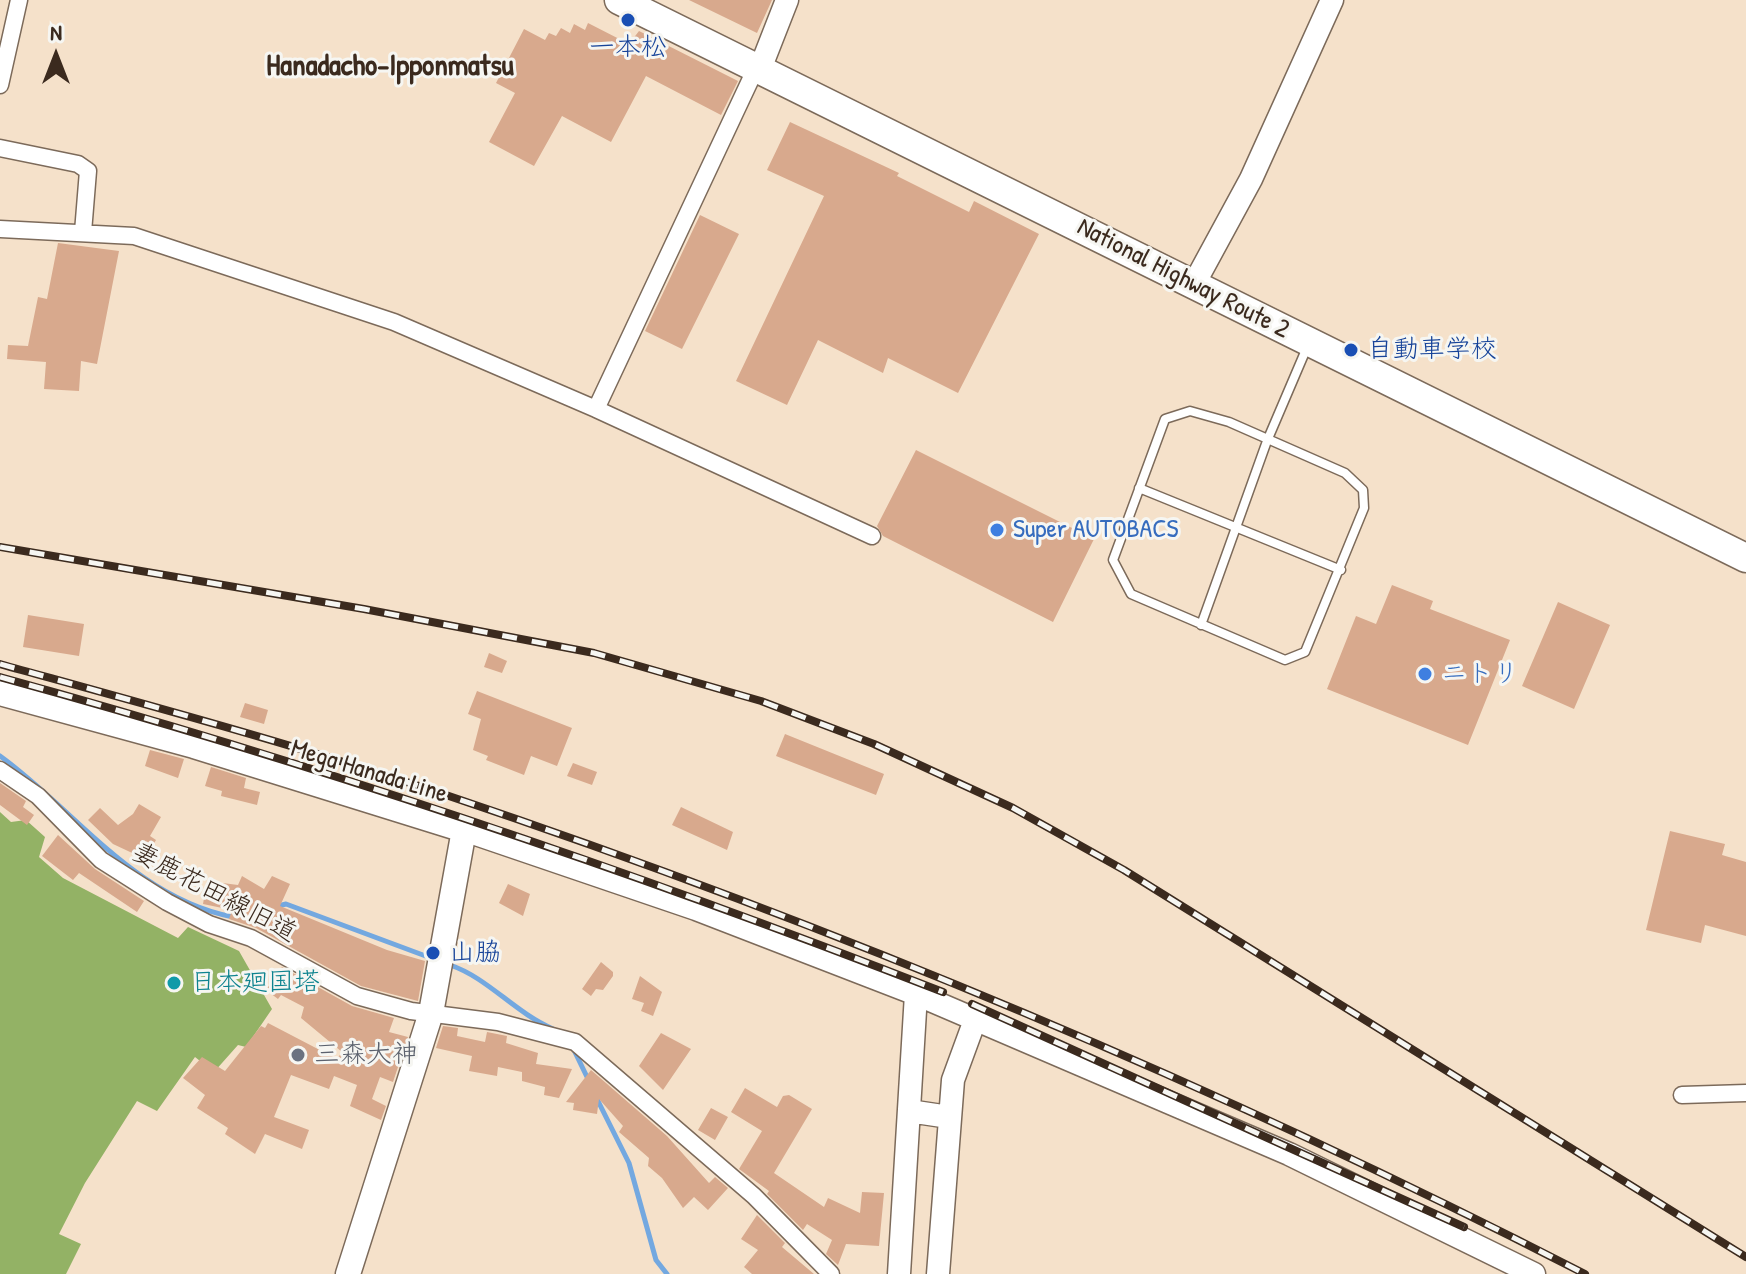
<!DOCTYPE html>
<meta charset="utf-8">
<style>
body{margin:0}
#map{position:relative;width:1746px;height:1274px;overflow:hidden;background:#f5e1ca;font-family:"Patrick Hand",sans-serif}
canvas{display:block}
.north{position:absolute;left:16px;top:16px;width:80px;height:80px;-webkit-text-stroke:6px #f6f6f2;paint-order:stroke;rotate:0deg;font-size:22px;font-weight:700;line-height:32px;text-align:center;color:#3b2a1e}
.north::after{content:'';display:block;margin:auto;width:28px;height:36px;background:#3b2a1e;clip-path:polygon(50% 0,100% 100%,50% 72%,0 100%)}
</style>
<div id="map">
<canvas width="1746" height="1274"></canvas>
<div class="north">N</div>
</div>
<script>
const context = document.querySelector('canvas').getContext('2d');
context.lineJoin = 'round';
function fillPath(path, color) { context.fillStyle = color; context.fill(path, 'evenodd'); }
function stroke(path, color, width, dash) { context.strokeStyle = color; context.lineWidth = width; context.lineCap = dash ? 'butt' : 'round'; context.setLineDash(dash || []); context.stroke(path); }
function label(font, color, halo, rows, align = 'center') {
  context.font = font + ' "Patrick Hand","Klee One",sans-serif'; context.lineWidth = 6; context.setLineDash([]); context.textBaseline = 'middle'; context.strokeStyle = halo; context.fillStyle = color; for (const [text, x, y, turn = 0] of rows) {
    context.save(); context.translate(x, y); context.rotate((+turn || 0) * Math.PI / 180); context.textAlign = isNaN(turn) ? turn : align; if (halo) context.strokeText(text, 0, 0); context.fillText(text, 0, 0); context.restore();
  }
}
fillPath(new Path2D(`
 M0 812 11 822 26 820 45 837 39 857 63 878 178 938 188 927 239 951 272 1009 246 1047 238 1045 214 1072 195 1057 157 1111 137 1101 85 1183 59 1234 81 1244 66 1274H0Z`), '#93b265');
stroke(new Path2D(`
 M0 756C76 811 135 898 233 917
 M274 907 286 904 431 958
 M450 965C488 978 514 1012 553 1029
 M573 1048 588 1079
 M597 1099 629 1163 656 1260 667 1274`), '#73a8e0', 5);
fillPath(new Path2D(`
 M689 0H772L757 33Z
 M588 23 629 44 639 31 738 81 721 115 646 76 611 142 562 116 534 166 489 142 515 93 496 83 524 29 545 40 549 33 556 36 561 28 570 33 574 24 585 30Z
 M790 122 899 173 897 176 969 212 974 201 1039 234 958 393 888 358 883 373 818 340 787 405 736 381 824 196 767 170Z
 M700 215 739 234 682 349 645 331Z
 M58 243 119 251 97 364 81 361 79 391 44 389 46 362 7 359 8 345 28 346 38 297 47 299Z
 M916 450 1094 539 1053 622 883 536 877 526Z
 M1392 585 1433 601 1430 609 1510 640 1468 745 1327 689 1356 616 1376 624Z
 M1558 602 1610 625 1574 709 1522 686Z
 M28 615 84 624 79 656 23 647Z
 M489 653 507 661 502 673 484 667Z
 M477 691 572 728 557 766 531 756 524 775 486 760 488 756 473 750 481 719 468 714Z
 M245 703 268 710 264 724 240 717Z
 M785 734 884 774 876 795 776 756Z
 M150 750 184 759 178 778 145 766Z
 M573 763 597 772 592 785 567 776Z
 M211 767 246 778 244 788 260 792 257 805 221 796 222 791 205 786Z
 M0 783 26 801 23 807 34 815 27 825 0 805Z
 M139 804 161 817 150 836 156 840 145 859 113 844 88 820 100 808 118 825 133 814Z
 M681 807 733 832 727 850 672 825Z
 M1670 831 1725 844 1722 855 1746 862V936L1705 925 1701 943 1646 930Z
 M58 835 95 869 144 901 137 912 79 873 73 880 42 856Z
 M242 876 264 889 272 876 290 884 280 906 387 950 425 961 418 1001 361 986 256 928 229 919 232 910 203 904 207 881 238 885Z
 M508 884 530 894 523 916 499 903Z
 M601 962 613 972V976L603 990 596 989 591 996 582 989Z
 M282 967 352 1006 394 1018 389 1032 408 1037 393 1082 380 1077 372 1099 386 1106 381 1120 350 1106 357 1085 334 1076 329 1089 291 1075 274 1117 309 1130 302 1149 265 1134 255 1154 225 1134 228 1128 197 1108 205 1095 183 1078 202 1057 225 1071 261 1026 265 1028 268 1023 337 1059 342 1052 301 1018 304 1007 281 995 278 999 266 990Z
 M640 976 662 992 653 1016 641 1011 644 1003 632 999Z
 M443 1026 458 1028 457 1036 485 1042 487 1032 507 1036 506 1043 538 1053 536 1064 572 1069 559 1098 544 1095 545 1087 522 1081V1072L498 1067 497 1076 469 1071 472 1056 436 1048Z
 M661 1033 691 1049 663 1090 639 1066Z
 M591 1070 667 1136 709 1183 715 1177 728 1188 708 1210 694 1197 683 1208 662 1178 648 1166 649 1158 619 1132 623 1126 599 1099 597 1114 573 1110 574 1103 566 1102Z
 M745 1088 777 1107 783 1096 789 1095 812 1109 774 1173 824 1207 828 1198 860 1213 862 1192 884 1193 879 1246 846 1244 838 1265 826 1254 832 1240 807 1224 803 1230 767 1194 769 1191 739 1169 762 1131 731 1112Z
 M711 1108 728 1117 715 1140 698 1130Z
 M757 1215 785 1243 782 1247 814 1274H752L744 1267 758 1250 741 1239Z`), '#d8a98d');
const service = new Path2D(`
 M1190 411 1229 422 1345 473 1363 490 1364 508 1305 652 1285 660 1131 594 1113 560 1165 419Z
 M1139 488 1341 570
 M1201 625 1267 441 1308 345`);
const minor = new Path2D(`
 M756 68 596 409 872 536
 M0 85 19 0
 M0 148 78 164 88 171 83 232
 M0 229 134 236 394 322 596 409
 M0 770 38 796 101 860 167 902 209 924 251 938 357 996 411 1011 498 1022 575 1042 754 1196 831 1274
 M1682 1095 1746 1093`);
const tertiary = new Path2D(`
 M760 69 787 0
 M1194 284 1251 179 1332 0
 M464 830 696 909 916 994 1289 1154 1534 1274
 M909 1111 949 1117
 M899 1274 916 994
 M938 1274 953 1080 975 1020`);
const secondary = new Path2D(`
 M0 693 194 746 464 830 431 1013 348 1274`);
const trunk = new Path2D(`
 M619 0 1746 558`);
stroke(service, '#7c6a5a', 11);
stroke(minor, '#7c6a5a', 19);
stroke(tertiary, '#7c6a5a', 25);
stroke(secondary, '#7c6a5a', 27);
stroke(trunk, '#7c6a5a', 31);
stroke(service, '#fff', 8);
stroke(minor, '#fff', 16);
stroke(tertiary, '#fff', 22);
stroke(secondary, '#fff', 24);
stroke(trunk, '#fff', 28);
const rail = new Path2D(`
 M0 547 364 609 594 653 761 701 874 744 1013 808 1124 870 1746 1257
 M0 664C148 705 297 745 443 794 834 925 1217 1085 1585 1274
 M0 677C321 765 633 871 943 992
 M972 1004 1464 1227`);
stroke(rail, '#3b2a1e', 8);
stroke(rail, '#f6f6f2', 5, [15]);
for (const [x, y, r, color] of [
 [628,20,8,"#1a4fb4"],
 [1351,350,8,"#1a4fb4"],
 [997,530,8,"#3f7fe0"],
 [1425,674,8,"#3f7fe0"],
 [433,953,8,"#1a4fb4"],
 [174,983,8,"#0f9aa8"],
 [298,1055,8,"#6b7280"]
]) { const dot = new Path2D(); dot.arc(x, y, r, 0, 2 * Math.PI); context.fillStyle = color; context.fill(dot); stroke(dot, '#f6f6f2', 3); }
label('26px', '#164399', '#f6f6f2', [
 ["一本松",628,48,"center"],
 ["自動車学校",1367,350],
 ["山脇",449,953]
], 'left');
label('26px', '#3b2a1e', '#f6f6f2', [
 ["National Highway Route 2",1183,279,27],
 ["Mega Hanada Line",369,772,17],
 ["妻鹿花田線旧道",214,893,28]
]);
label('26px', '#366cbe', '#f6f6f2', [
 ["Super AUTOBACS",1013,530],
 ["ニトリ",1441,674]
], 'left');
label('26px', '#0d838f', '#f6f6f2', [
 ["日本廻国塔",190,983]
], 'left');
label('26px', '#5b616d', '#f6f6f2', [
 ["三森大神",314,1055]
], 'left');
label('bold 30px', '#3b2a1e', '#f6f6f2', [
 ["Hanadacho-Ipponmatsu",390,67]
]);
</script>
